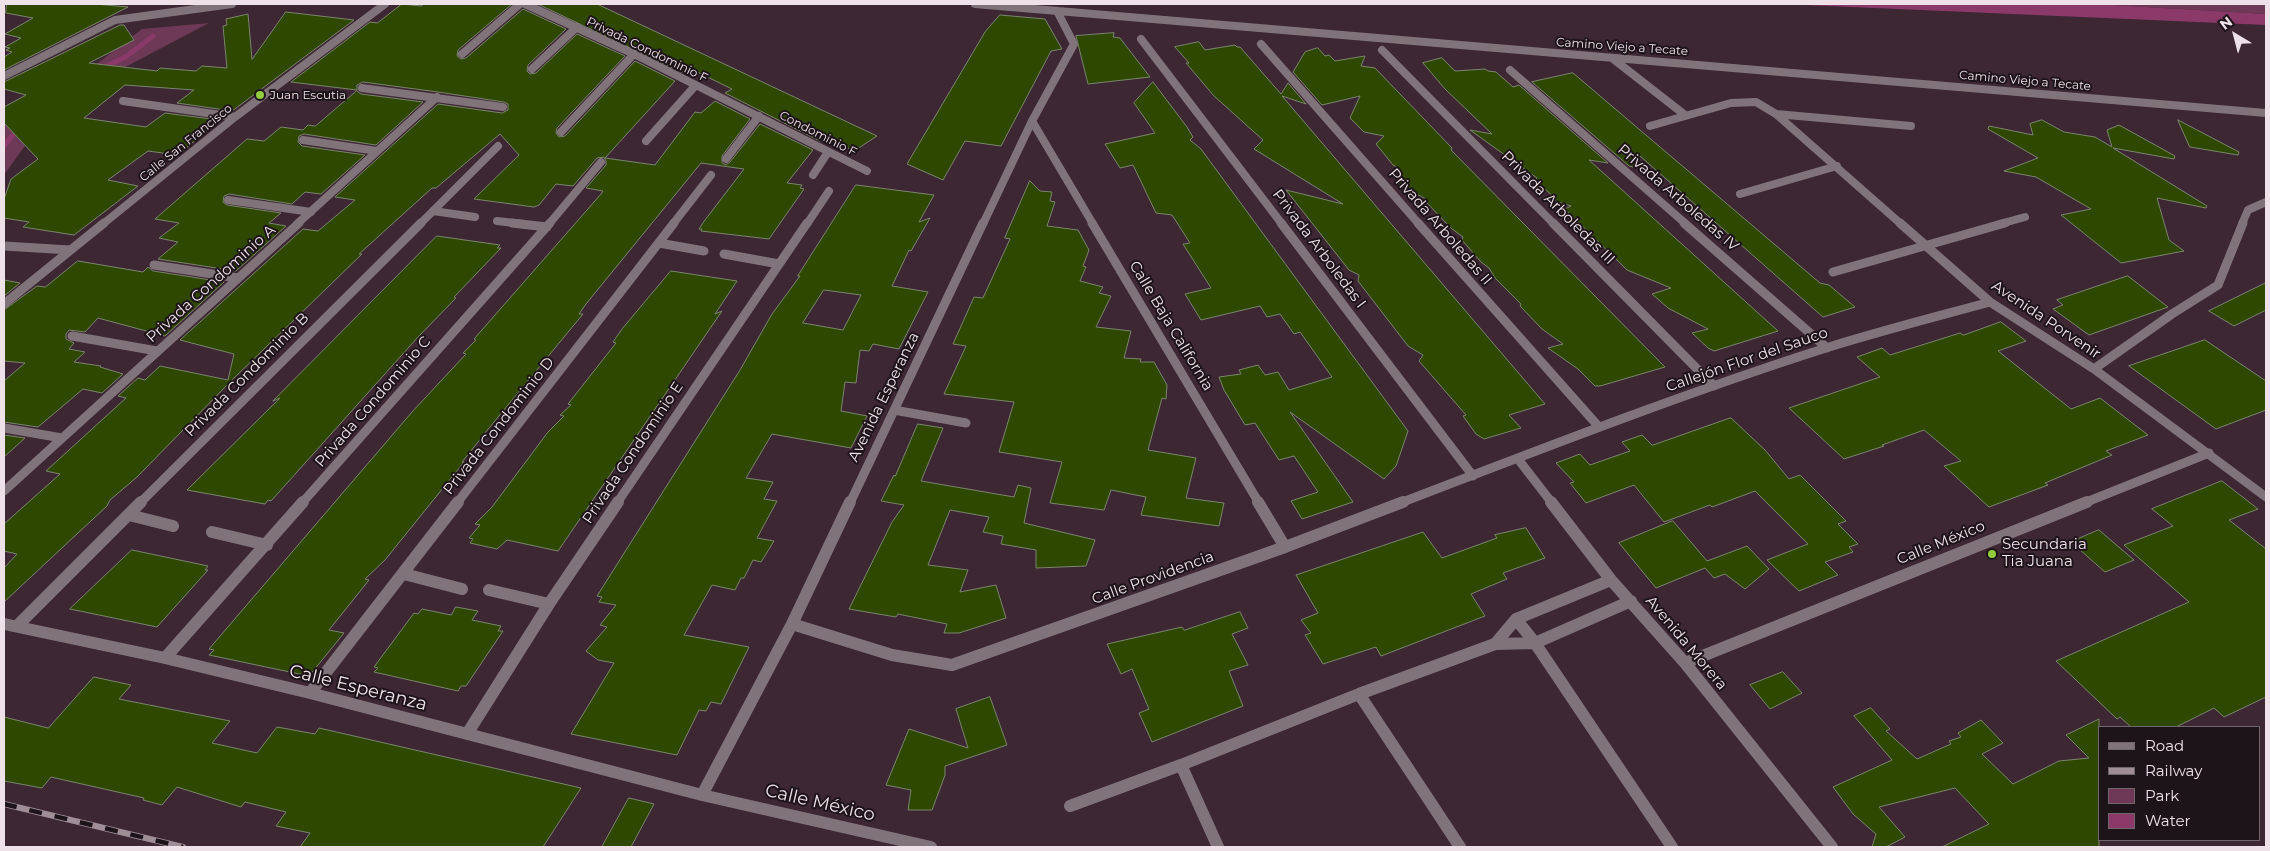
<!DOCTYPE html>
<meta charset="utf-8">
<style>
body{margin:0}
#map{position:relative;width:2270px;height:851px;overflow:hidden;background:#3d2733;font-family:Montserrat,sans-serif}
canvas{display:block}
.frame{position:absolute;inset:0;border:5px solid #efe1e8;pointer-events:none}
.legend{position:absolute;left:2098px;top:726px;width:162px;height:115px;box-sizing:border-box;background:#1d1419;border:1px solid #71666c;margin:0;padding:6px 9px;list-style:none;font-size:15px;color:#efe1e8}
.legend li{display:flex;align-items:center;gap:10px;height:25px}
.legend b{width:25px;border:1px solid #71666c}
.north{position:absolute;left:2210px;top:10px;width:50px;height:50px;-webkit-text-stroke:4px #1d1419;paint-order:stroke;rotate:323deg;font-size:14px;font-weight:700;line-height:20px;text-align:center;color:#efe1e8}
.north::after{content:'';display:block;margin:auto;width:18px;height:22px;background:#efe1e8;clip-path:polygon(50% 0,100% 100%,50% 72%,0 100%)}
</style>
<div id="map">
<canvas width="2270" height="851"></canvas>
<div class="frame"></div>
<ul class="legend">
<li><b style="height:6px;background:#80747a"></b>Road</li>
<li><b style="height:6px;background:#a08e97"></b>Railway</li>
<li><b style="height:14px;background:#6d3956"></b>Park</li>
<li><b style="height:14px;background:#8a3969"></b>Water</li>
</ul>
<div class="north">N</div>
</div>
<script>
const context = document.querySelector('canvas').getContext('2d');
context.lineJoin = 'round';
function fillPath(path, color) { context.fillStyle = color; context.fill(path, 'evenodd'); }
function stroke(path, color, width, dash) { context.strokeStyle = color; context.lineWidth = width; context.lineCap = dash ? 'butt' : 'round'; context.setLineDash(dash || []); context.stroke(path); }
function label(font, color, halo, rows, align = 'center') {
  context.font = font + ' Montserrat,sans-serif'; context.lineWidth = 4; context.setLineDash([]); context.textBaseline = 'middle'; context.strokeStyle = halo; context.fillStyle = color; for (const [text, x, y, turn = 0] of rows) {
    context.save(); context.translate(x, y); context.rotate((+turn || 0) * Math.PI / 180); context.textAlign = isNaN(turn) ? turn : align; if (halo) context.strokeText(text, 0, 0); context.fillText(text, 0, 0); context.restore();
  }
}
fillPath(new Path2D(`
 M2095 4H2266V14Z
 M209 23 55 104 4 175V115L98 63 142 29Z`), '#6d3956');
fillPath(new Path2D(`
 M1782 4H2095L2266 14V25Z`), '#8a3969');
stroke(new Path2D(`
 M101 69 127 56 153 36
 M4 146 19 127`), '#8a3969', 5);
const building = new Path2D(`
 M7 4H95L128 7 4 70V57L12 52 6 50 10 48 5 47 21 38 5 34 33 18 6 13Z
 M402 4 421 6 424 4H512L458 50 457 56 461 59 466 58 523 9 566 29 528 65 527 71 530 74 536 73 577 34 625 56 557 128 556 133 559 137 565 136 635 61 675 81 605 158 655 165 695 112 701 113 715 101 750 119 722 156V163L726 165 730 162 760 124 813 150 787 183 802 185 800 188 804 189 769 239 701 231 702 229H699L705 220 744 169 701 163 586 304 579 314H583L480 439 482 437 462 462H464L385 560 365 579 369 580 329 630 344 633 309 676 209 655 214 650 209 649 412 412 466 354 463 353 476 340 474 339 601 194 603 191 586 188 606 165V161L604 157 597 158 573 186 556 184 539 205 534 207 474 199 519 155 500 134 436 188H432L359 254H362L232 380 137 477 110 500 107 506 4 602V568L17 554 4 551V524L60 474 46 471 126 398 118 396 138 378 145 380 160 366 228 380 234 354 180 340 303 229 318 231 355 200 335 197 438 104 502 113 508 110V104L504 102 438 92 363 82 357 85V90L291 82 370 22 377 23Z
 M538 4H597L877 136 854 151 823 136 820 141 725 93 732 89 687 67 682 72Z
 M286 12 354 20 232 111 177 103 194 90 125 85 84 118 146 127 165 113 219 120 178 155 148 151 108 180 138 186 74 235 23 227 29 222 4 218V199L11 179 38 159 4 123V107L26 95 4 89V82L120 25H124L134 40 89 63 157 71 160 68 196 71 202 66 227 68 223 26 227 25 226 19 248 14 252 59Z
 M1000 15 1045 19 1062 49 1051 51 1001 146 965 141 943 180 907 164 985 32Z
 M1114 33 1113 37 1120 38 1150 77 1088 84 1076 36Z
 M1199 42 1205 50 1235 45 1237 47H1240L1281 94 1288 83 1306 104 1282 96 1545 404 1509 415 1521 428 1484 439 1476 434 1463 416 1466 415 1419 361 1423 355 1408 346 1358 281 1359 275 1349 270 1286 190 1343 204 1254 149 1263 140 1214 96 1186 63H1189L1175 47Z
 M1318 48 1325 56 1329 55 1335 61 1365 56 1361 66 1375 68 1452 148 1451 150 1665 367 1600 386H1595L1578 369 1548 348 1563 344 1542 329 1520 306 1521 304 1495 278 1489 268 1481 262 1462 240 1463 237 1452 229 1425 201 1426 199 1399 185 1403 176 1397 170 1399 168 1393 165 1376 144 1384 136 1364 132 1350 118 1360 96 1322 105 1293 72 1305 52Z
 M1442 58 1455 71 1485 69 1488 71 1496 72 1513 87 1519 85 1608 163 1589 160 1778 331 1714 351 1708 348 1692 333 1708 329 1668 308 1652 294 1671 288 1627 270 1565 209 1571 206 1555 201V198L1535 180 1537 178 1470 130 1492 134 1445 89 1423 63Z
 M1573 73 1820 283 1829 285 1855 307 1823 317 1640 156 1633 167 1629 166 1532 82Z
 M1153 82 1187 127 1193 137 1190 140 1201 149 1408 431 1396 466 1384 479 1290 412 1353 502 1302 519 1291 501 1318 492 1294 456 1279 460 1255 423 1245 425 1224 390 1219 377 1241 374 1239 370 1258 365 1265 375 1278 372 1289 390 1332 377 1300 332 1294 334 1280 314 1267 317 1260 306 1201 320 1185 294 1211 288 1183 244 1190 243 1172 215 1156 213 1133 165 1120 168 1105 144 1155 133 1134 103Z
 M357 91 361 94 423 102 376 145 304 134 299 136 298 142 302 146 365 155 321 194 305 192 292 204 229 194 224 196 223 202 227 205 281 213 269 223 286 226 236 271 158 259 178 242 159 238 179 223 155 219 247 139 264 141 281 127 303 130 308 125 315 126Z
 M2042 120 2064 132 2095 137 2112 147 2107 130 2119 125 2175 156 2174 159 2113 148 2207 206 2206 208 2157 198 2169 240 2184 251 2121 263 2061 215 2091 209 2036 177 2004 171 2038 158 1988 129 1989 126 2033 135 2030 124Z
 M2178 120 2239 152 2238 155 2190 147Z
 M1030 181 1040 191 1052 192 1050 201 1055 202 1047 226 1078 230 1089 250 1083 266 1086 267 1080 281 1103 287 1099 293 1111 296 1096 327 1131 331 1124 358 1141 359 1140 362H1154L1167 385 1166 399 1162 398 1148 450 1196 458 1186 498 1224 503 1219 526 1141 515 1146 497 1111 490 1104 510 1050 503 1062 462 999 452 1014 402 944 394 966 346 953 344 974 297 983 298 1010 239 1005 238Z
 M856 185 934 195 919 222 930 218 911 251 909 250 892 286 928 292 899 349 873 344 869 351 860 350 856 383 845 382 841 411 867 416 851 448 772 434 746 478 773 482 764 499 777 501 757 538 774 541 761 562 753 560 744 578H741L735 590 712 585 684 635 749 647 721 704 711 702 706 711 699 710 677 755 571 734 614 663 598 660 586 651 607 627 600 625 616 605 599 602 602 597 597 596 740 370 772 314 800 276H798ZM824 290 861 295 843 330 803 323Z
 M437 236 500 245 497 248H501L454 297 456 298 418 337 271 501 268 500 265 504 187 490 280 398 273 401Z
 M78 261 143 272 148 267 153 271 224 282 165 336 98 318 85 332 69 330 66 334V339L74 343 69 349 85 352 74 362 101 366 100 367 123 374 102 393 83 389 38 427 4 422V381L25 363 4 361V310L37 286 45 287Z
 M671 271 737 281 715 314 722 311 558 551 507 540 497 549 470 543 473 539 469 538 480 525 475 524 492 507 548 432 564 416 560 415 571 405 568 404 616 343 613 342 622 329Z
 M2128 276 2168 307 2089 335 2053 309 2063 305 2057 300Z
 M4 280 20 283 4 296Z
 M2266 283V310L2234 326 2209 311Z
 M2001 322 2026 341 1998 351 2071 409 2100 398 2148 435 2106 451 2112 455 2045 483 2048 485 1989 507 1944 466 1961 461 1924 430 1882 445 1884 446 1844 459 1789 408 1880 377 1857 357 1882 348 1890 355 1960 333 1963 335Z
 M2205 340 2266 381V410L2216 429 2129 366Z
 M1731 418 1765 450 1789 479 1800 475 1846 521 1838 524 1858 544 1849 547 1853 552 1825 562 1838 575 1799 591 1767 560 1808 544 1755 491 1712 507 1710 505 1664 522 1634 485 1586 503 1570 483 1574 482 1556 463 1580 454 1590 465 1630 451 1622 442 1642 435 1652 445Z
 M918 424 943 428 921 481 1014 497 1018 485 1031 488 1024 523 1095 540 1086 566 1036 568V550L1001 544 1003 536 983 532 989 517 950 510 928 565 968 570 960 592 996 585 1006 618 959 633H944L947 624 898 614 896 617 849 609 892 522 904 505 881 501 894 475 895 476Z
 M4 435 25 438 4 457Z
 M2222 481 2258 509 2229 520 2266 549V697L2224 717 2214 708 2176 727H2131L2120 717 2117 719 2056 661 2189 602 2124 545 2173 526 2152 509Z
 M1673 521 1707 561 1747 546 1769 569 1745 589 1725 574 1714 578 1705 568 1656 588 1619 543Z
 M1526 528 1545 558 1503 573 1507 579 1471 594 1485 616 1381 656 1376 647 1323 664 1305 635 1311 633 1301 620 1318 613 1296 575 1423 532 1442 558 1497 538 1495 535Z
 M2099 530 2134 560 2105 572 2071 542Z
 M132 550 208 566 205 570H208L157 627 70 609Z
 M456 607 478 611 472 620 501 626 498 631H503L466 686H461L458 691 374 672 378 668 374 667 414 613 418 614 422 609 451 615Z
 M1240 612 1248 628 1232 634 1248 665 1229 671 1243 706 1152 742 1139 713 1149 709 1132 669 1121 674 1107 644 1182 627 1184 630Z
 M1783 672 1802 693 1770 709 1750 685Z
 M94 677 131 685 119 699 230 721 212 743 257 753 277 727 315 734 319 728 581 788 543 847H300L310 833 276 826 286 812 245 802 241 807 177 787 162 805 143 800 144 798 51 777 42 788 4 781V717L48 728Z
 M990 697 1007 745 945 766V775L932 810H908L911 790 886 785 909 729 968 748 956 709Z
 M1871 708 1890 729 1886 731 1917 759 1951 744 1949 741 1961 737 1958 733 1981 720 2003 743 1982 754 2013 784 2059 761 2089 758 2066 735 2099 719V847H1942L1989 824 1955 788 1879 807 1905 837 1886 847H1872L1876 834 1853 814 1833 787 1892 760 1854 716Z
 M629 798 654 804 631 847H602Z`);
fillPath(building, '#2e4800');
stroke(building, '#7a856e', 1);
stroke(new Path2D(`
 M525 4 634 54 867 171
 M975 4 2266 113
 M1141 39 1282 224
 M1261 44 1419 224
 M1382 50 1554 224
 M462 54 520 4
 M1612 58 1685 115
 M532 69 577 27
 M1510 70 1686 224
 M4 76 115 20 232 4
 M362 88 503 107
 M123 101 235 117
 M1776 114 1901 224
 M1032 121 1093 224
 M1650 126 1731 103 1756 102 1776 114 1911 126
 M561 132 634 54
 M303 140 377 151
 M646 141 695 86
 M726 159 759 116
 M813 175 828 152
 M1740 194 1837 166
 M228 200 311 212
 M433 211 475 217
 M497 221 523 224
 M103 224 235 117 385 4
 M297 224 437 97
 M420 224 498 146
 M549 224 601 162
 M673 224 711 175
 M807 224 829 191
 M983 224 1032 121 1074 44 1057 11
 M2000 224 2025 217
 M2242 224 2248 210 2266 202`), '#80747a', 8);
stroke(new Path2D(`
 M512 223 547 227
 M1092 223 1259 503
 M1281 223 1473 476
 M1418 223 1599 427
 M1553 223 1714 386
 M1684 223 1827 348
 M1900 223 1990 302 2094 369 2266 497
 M659 243 704 251
 M4 246 70 250
 M724 254 779 264
 M154 265 238 278
 M1833 272 2005 223
 M4 304 104 223
 M72 336 157 351
 M2094 369 2172 314 2218 285 2243 223
 M894 410 966 423
 M4 428 62 438
 M1518 459 1552 503
 M4 491 299 223
 M140 503 421 223
 M302 503 550 223
 M457 503 674 223
 M617 503 807 223
 M850 503 983 223
 M1400 503C1541 449 1682 394 1826 348 1880 331 1935 317 1990 302
 M2084 503 2209 453`), '#80747a', 9);
stroke(new Path2D(`
 M1258 502 1285 547
 M1551 502 1611 580 1685 663 1832 847
 M129 515 173 526
 M212 532 267 545
 M404 574 462 589
 M489 590 549 604
 M1516 619 1535 643 1672 847
 M4 624 165 658 310 693 702 795 931 847
 M792 624 892 655 952 665 1285 547 1403 502
 M17 626 141 502
 M1495 644 1516 619 1611 580
 M165 658 303 502
 M1685 663 2087 502
 M310 693 458 502
 M1359 694 1460 847
 M467 734 549 604 618 502
 M1181 765 1218 847
 M702 795 792 624 850 502
 M1070 806 1181 765 1359 694 1495 644 1535 643 1631 601`), '#80747a', 12);
const rail = new Path2D(`
 M4 804 183 847`);
stroke(rail, '#a08e97', 6);
stroke(rail, '#1d1419', 4.5, [13]);
for (const [x, y, r, color] of [
 [260,95,5,"#92cd3e"],
 [1992,554,5,"#92cd3e"]
]) { const dot = new Path2D(); dot.arc(x, y, r, 0, 2 * Math.PI); context.fillStyle = color; context.fill(dot); stroke(dot, '#1d1419', 2); }
label('12px', '#efe1e8', '#1d1419', [
 ["Camino Viejo a Tecate",1622,47,4],
 ["Privada Condominio F",647,50,26],
 ["Camino Viejo a Tecate",2025,81,5],
 ["Condominio F",818,134,27],
 ["Calle San Francisco",186,143,-39]
]);
label('12px', '#efe1e8', '#1d1419', [
 ["Juan Escutia",270,95]
], 'left');
label('15px', '#efe1e8', '#1d1419', [
 ["Privada Arboledas IV",1678,198,41],
 ["Privada Arboledas III",1558,208,45],
 ["Privada Arboledas II",1440,227,49],
 ["Privada Arboledas I",1319,249,53],
 ["Privada Condominio A",211,284,-42],
 ["Avenida Porvenir",2046,320,34],
 ["Calle Baja California",1171,326,59],
 ["Callejón Flor del Sauco",1747,360,-19],
 ["Privada Condominio B",247,375,-45],
 ["Avenida Esperanza",884,397,-64],
 ["Privada Condominio C",373,402,-49],
 ["Privada Condominio D",499,426,-52],
 ["Privada Condominio E",633,453,-56],
 ["Calle México",1941,543,-22],
 ["Calle Providencia",1153,578,-20],
 ["Avenida Morera",1686,643,50]
]);
label('15px', '#efe1e8', '#1d1419', [
 ["Secundaria",2002,545],
 ["Tia Juana",2002,562]
], 'left');
label('18px', '#efe1e8', '#1d1419', [
 ["Calle Esperanza",358,688,14],
 ["Calle México",820,803,13]
]);
</script>
